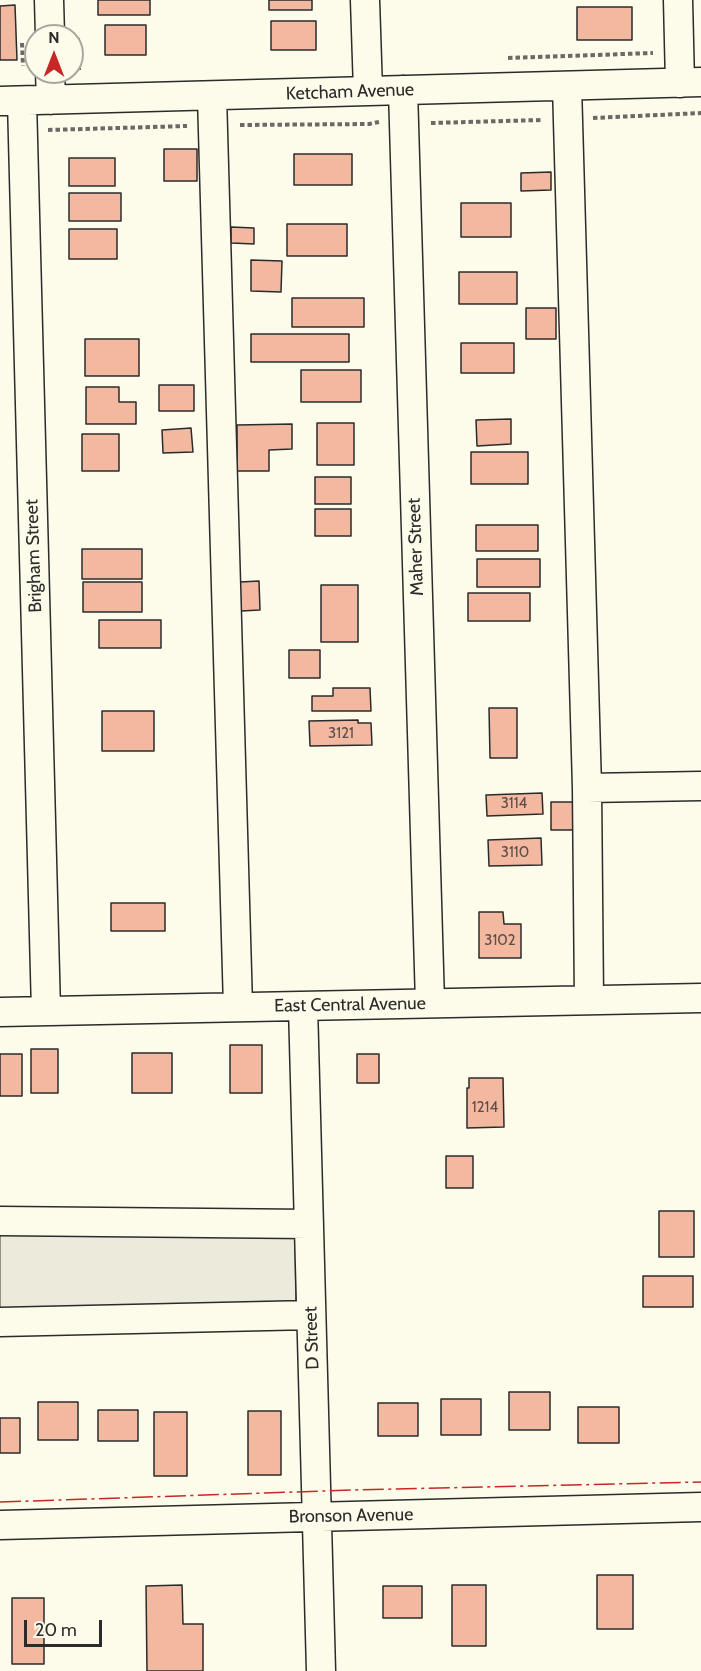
<!DOCTYPE html>
<style>
body{margin:0}
#map{position:relative;width:701px;height:1671px;overflow:hidden;background:#fdfbea;font-family:Cabin,sans-serif}
canvas{display:block}
.north{position:absolute;left:24px;top:24px;width:60px;height:60px;box-sizing:border-box;background:#fdfbea;border:2px solid #a9a89e;border-radius:50%;rotate:0deg;font-size:16px;font-weight:700;line-height:24px;text-align:center;color:#2b2b2b}
.north::after{content:'';display:block;margin:auto;width:21px;height:27px;background:#c62828;clip-path:polygon(50% 0,100% 100%,50% 72%,0 100%)}
.scale{position:absolute;left:24px;top:1620px;width:78px;height:27px;box-sizing:border-box;border:3px solid #2b2b2b;border-top:0;padding-left:8px;font-size:18px;line-height:21px;white-space:nowrap;color:#2b2b2b;-webkit-text-stroke:4px #fdfbea;paint-order:stroke}
</style>
<div id="map">
<canvas width="701" height="1671"></canvas>
<div class="north">N</div>
<div class="scale">20 m</div>
</div>
<script>
const context = document.querySelector('canvas').getContext('2d');
context.lineJoin = 'round';
function fillPath(path, color) { context.fillStyle = color; context.fill(path, 'evenodd'); }
function stroke(path, color, width, dash) { context.strokeStyle = color; context.lineWidth = width; context.lineCap = dash ? 'butt' : 'round'; context.setLineDash(dash || []); context.stroke(path); }
function label(font, color, halo, rows, align = 'center') {
  context.font = font + ' Cabin,sans-serif'; context.lineWidth = 4.5; context.setLineDash([]); context.textBaseline = 'middle'; context.strokeStyle = halo; context.fillStyle = color; for (const [text, x, y, turn = 0] of rows) {
    context.save(); context.translate(x, y); context.rotate((+turn || 0) * Math.PI / 180); context.textAlign = isNaN(turn) ? turn : align; if (halo) context.strokeText(text, 0, 0); context.fillText(text, 0, 0); context.restore();
  }
}
const green = new Path2D(`
 M295 1229 296 1310 0 1313V1233Z`);
fillPath(green, '#ecebdb');
stroke(green, '#74746e', 1.5);
const building = new Path2D(`
 M98 0H150V15H98Z
 M269 0H312V10H269Z
 M15 5 17 60H0V6Z
 M577 7H632V40H577Z
 M271 21H316V50H271Z
 M105 25H146V55H105Z
 M164 149H197V181H164Z
 M294 154H352V185H294Z
 M69 158H115V186H69Z
 M551 172V190L521 191V173Z
 M69 193H121V221H69Z
 M461 203H511V237H461Z
 M287 224H347V256H287Z
 M231 227 254 228V244L231 243Z
 M69 229H117V259H69Z
 M251 260 282 261 281 292 251 291Z
 M459 272H517V304H459Z
 M292 298H364V327H292Z
 M526 308H556V339H526Z
 M251 334H349V362H251Z
 M85 339H139V376H85Z
 M461 343H514V373H461Z
 M301 370H361V402H301Z
 M159 385H194V411H159Z
 M86 387H119V402H136V424H86Z
 M511 419V444L477 446 476 420Z
 M317 423H354V465H317Z
 M292 424V449L269 450V471H237V425Z
 M191 428 193 452 163 453 162 430Z
 M82 434H119V471H82Z
 M471 452H528V484H471Z
 M315 477H351V504H315Z
 M315 509H351V536H315Z
 M476 525H538V551H476Z
 M82 549H142V579H82Z
 M477 559H540V587H477Z
 M259 581 260 610 241 611 240 582Z
 M83 582H142V612H83Z
 M321 585H358V642H321Z
 M468 593H530V621H468Z
 M99 620H161V648H99Z
 M289 650H320V678H289Z
 M333 688H370L371 711H312V696H333Z
 M489 708H517V758H490Z
 M102 711H154V751H102Z
 M358 720V723H371L372 745 310 746 309 721Z
 M542 793 543 814 487 816 486 795Z
 M551 802H576V830H551Z
 M541 838 542 865 489 866 488 840Z
 M111 903H165V931H111Z
 M479 912H503L504 924H521V958H479Z
 M230 1045H262V1093H230Z
 M31 1049H58V1093H31Z
 M132 1053H172V1093H132Z
 M0 1054H22V1096H0Z
 M357 1054H379V1083H357Z
 M469 1078H503L504 1127 467 1128V1088H469Z
 M446 1156H473V1188H446Z
 M659 1211H694V1257H659Z
 M643 1276H693V1307H643Z
 M509 1392H550V1430H509Z
 M441 1399H481V1435H441Z
 M38 1402H78V1440H38Z
 M378 1403H418V1436H378Z
 M578 1407H619V1443H578Z
 M98 1410H138V1441H98Z
 M248 1411H281V1475H248Z
 M154 1412H187V1476H154Z
 M0 1418H20V1453H0Z
 M597 1575H633V1629H597Z
 M182 1585 183 1624H203V1671H147L146 1586Z
 M452 1585H486V1646H452Z
 M383 1586H422V1618H383Z
 M12 1598H44V1664H12Z`);
fillPath(building, '#f2b8a0');
stroke(building, '#2b2b2b', 1.5);
const minor = new Path2D(`
 M49 0 50 36
 M365 0 368 91
 M678 0 680 83
 M50 72 51 100
 M567 86 587 788 589 1000
 M403 90 430 1003
 M212 96 238 1007
 M0 101 701 82
 M22 101 46 1011
 M587 788 701 786
 M303 1006 321 1671
 M0 1012 701 998
 M0 1221 309 1224
 M0 1322 311 1315
 M0 1525 701 1507`);
stroke(minor, '#2b2b2b', 31);
stroke(new Path2D(`
 M78 38 79 70
 M22 43 23 66
 M508 58 653 53
 M593 118 701 113
 M431 123 541 120
 M240 125 369 124 379 122
 M48 130 187 126`), '#6a6964', 4, [4.5, 3]);
stroke(minor, '#fdfbea', 28);
stroke(new Path2D(`
 M0 1502 352 1490 701 1482`), '#c62828', 1.5, [21, 4.5, 3, 4.5]);
label('15px', '#5d4e48', null, [
 ["3121",341,734],
 ["3114",514,804],
 ["3110",515,853],
 ["3102",500,941],
 ["1214",485,1108]
]);
label('18px', '#2b2b2b', '#fdfbea', [
 ["Ketcham Avenue",350,92,-2],
 ["Maher Street",416,547,-92],
 ["Brigham Street",34,556,-92],
 ["East Central Avenue",350,1005,-1],
 ["D Street",312,1338,-92],
 ["Bronson Avenue",351,1516,-1]
]);
</script>
